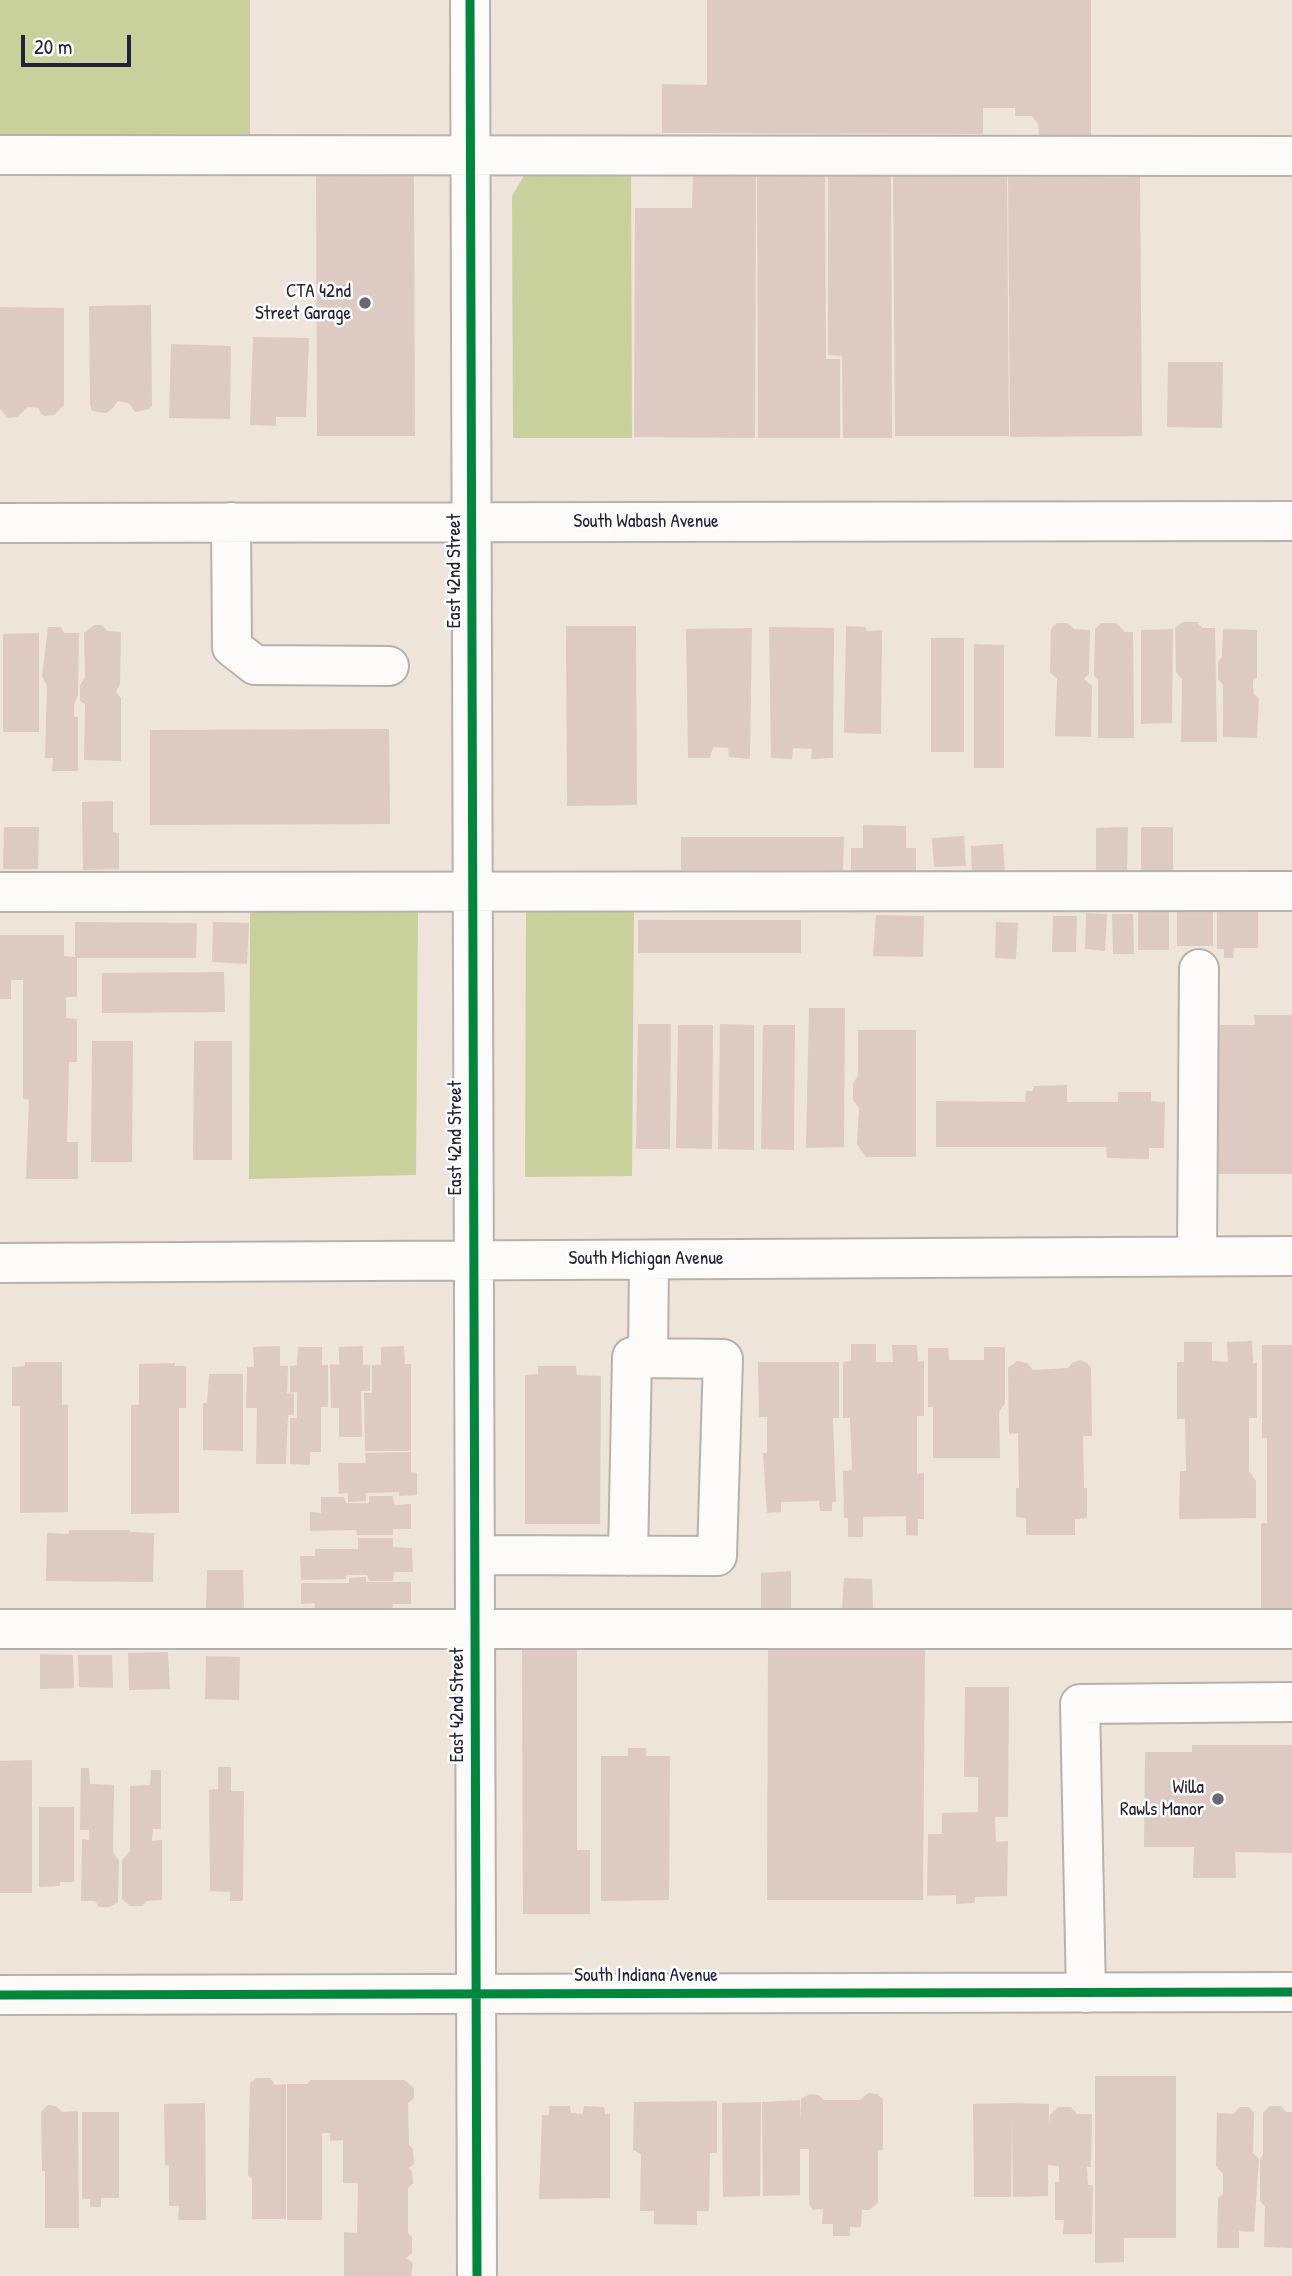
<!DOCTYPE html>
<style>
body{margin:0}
#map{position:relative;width:1292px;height:2276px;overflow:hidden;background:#efe4d9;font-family:"Patrick Hand",sans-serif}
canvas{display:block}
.scale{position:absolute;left:21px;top:35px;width:110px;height:32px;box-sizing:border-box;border:4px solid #22223b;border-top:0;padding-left:9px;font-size:21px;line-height:24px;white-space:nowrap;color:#22223b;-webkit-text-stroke:5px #fff;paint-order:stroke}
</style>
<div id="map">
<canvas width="1292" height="2276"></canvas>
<div class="scale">20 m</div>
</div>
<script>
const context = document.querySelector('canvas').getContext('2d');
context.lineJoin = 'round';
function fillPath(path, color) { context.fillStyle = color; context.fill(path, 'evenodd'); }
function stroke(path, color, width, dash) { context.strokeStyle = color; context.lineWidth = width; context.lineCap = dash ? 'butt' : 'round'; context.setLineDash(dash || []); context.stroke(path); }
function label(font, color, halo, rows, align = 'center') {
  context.font = font + ' "Patrick Hand",sans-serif'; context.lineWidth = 5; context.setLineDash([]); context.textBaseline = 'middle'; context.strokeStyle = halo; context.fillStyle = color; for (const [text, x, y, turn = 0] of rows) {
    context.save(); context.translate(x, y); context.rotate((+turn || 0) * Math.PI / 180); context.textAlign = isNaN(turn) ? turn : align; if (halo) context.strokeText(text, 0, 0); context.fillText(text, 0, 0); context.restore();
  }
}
fillPath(new Path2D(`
 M0 0H250V134L0 135Z
 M529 167H631L632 438H513L512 196Z
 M634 903 632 1176 525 1177 526 905Z
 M250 907 418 908 416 1175 249 1179Z`), '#c8d19b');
fillPath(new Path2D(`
 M707 0H1091V135H1039L1038 124 1032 116H1015V108H983V134L662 133V84L707 85Z
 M316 170H414L415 436H317Z
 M693 170H756L755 438 634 437 635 208H692Z
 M757 170H825L826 359H840V438H758Z
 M828 170H891L892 438H843L842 356 828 355Z
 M1007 171 1009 436H895L893 172Z
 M1140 176 1142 436 1010 437 1008 177Z
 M151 305 152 406 149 409 135 412 129 403 118 401 112 409 106 413 92 411 90 404 89 306Z
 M0 307 64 308V405L54 415 45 416 41 414 38 408 28 407 17 417 8 418 0 409Z
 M253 337 309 338 306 417H276V426L250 425Z
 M171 344 231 346 230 419 169 418Z
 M1168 362H1223L1222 428 1167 427Z
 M1183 622H1197L1202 628H1215L1217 742H1181L1182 679 1176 672 1175 628Z
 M1057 623H1067L1074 629 1090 630 1089 674 1084 679 1092 686 1091 737 1055 736 1057 679 1050 672 1051 629Z
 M1101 623H1116L1125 632H1133L1134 738H1098V679L1094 676 1095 629Z
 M94 625H102L107 631 121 632 120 684 116 692 121 698V761L84 760 85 704 80 701V685L85 677 84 633Z
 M566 626H636L637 805 567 806Z
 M846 626 866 627V631L882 630 881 734 844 733Z
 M48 627H61L64 633H79L78 696 74 704V717H78V771H52L53 758H45L47 686 42 676Z
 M769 627 834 628 833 758 811 759 812 749 793 748 792 759 771 758Z
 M752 628 750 759 729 757 728 748 713 747 710 758H688L686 629Z
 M1173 629 1172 723 1141 724V630Z
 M1223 629 1257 630V678L1253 681V688L1254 694 1259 699 1257 738 1223 737V685L1218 679V662L1222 657Z
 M39 633V732H3V634Z
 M931 638H964V752H931Z
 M974 644 1004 645V768H974Z
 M389 729 390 824 150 825V730Z
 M113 801V832L119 833V869L83 870 82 802Z
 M863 825 906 826V848H916V873H851V848H863Z
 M4 827H39L38 869H3Z
 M1128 827 1127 872H1096V828Z
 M1141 827H1173V871L1141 872Z
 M964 836 966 866 934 867 932 838Z
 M681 837H844L843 870H681Z
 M1003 844 1005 874 972 875 971 846Z
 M1213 907V946H1177V908Z
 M1217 907 1258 908V948H1234L1233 958H1224V949H1217Z
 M1138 912H1169V950H1138Z
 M1086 913 1107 914 1105 951 1085 949Z
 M1112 914H1133L1134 954H1113Z
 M876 915 924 916 923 957 873 956Z
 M1053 916H1077L1076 952H1052Z
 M638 920H801V953H638Z
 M75 922 197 923 196 958H77V997H66V1018L77 1019V1062H69L67 1142H78V1179H26L29 1099H23V980H11V999H0V935H64V956L75 957Z
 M213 922 249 923 247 964 212 962Z
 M996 922 1018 923 1016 959 995 958Z
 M224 972 225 1012 102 1013V973Z
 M809 1008H845L844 1147 806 1148Z
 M1254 1015H1292V1174H1217V1078L1212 1057 1218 1050V1025H1255Z
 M638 1024H671L670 1149H636Z
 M720 1024 754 1025V1150L718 1149Z
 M678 1025H713L712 1149 676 1148Z
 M763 1025H795L794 1150 761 1149Z
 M858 1030H916V1157H866L857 1144 859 1108 853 1100V1084L858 1075Z
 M92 1041H133L132 1162H91Z
 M194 1041H232V1160H193Z
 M1067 1085V1102H1118V1092H1151V1101L1165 1102 1164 1148H1149V1159L1107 1158 1106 1147H936V1101L1025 1102 1026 1091H1033L1034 1086Z
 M1252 1341 1253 1363H1257V1418H1249V1471L1256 1481V1518L1179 1519 1180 1471H1186L1185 1419H1177V1362H1184V1342H1212V1361L1228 1362 1227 1342Z
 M851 1344H876V1362H893L892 1345H917L918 1362 924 1361V1416H917V1474L924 1473V1519H918V1536L906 1535V1516L863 1517V1537H848V1518H844L843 1471 852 1470 850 1418H843V1362L851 1361Z
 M1262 1345H1292V1611H1261V1523H1267V1438H1262Z
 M280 1346V1366H288L287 1393 294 1394V1415H288L286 1464H256L257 1408H246L247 1367H254L253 1347Z
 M363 1346V1365H370V1391H361L362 1437H339V1408H331L330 1364 339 1365V1347Z
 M404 1346 405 1364H411V1451H365L364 1393H372V1365H381V1347Z
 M298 1347H322V1365H328V1407H321V1452H310V1465L290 1464V1418H297V1392L290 1393V1366L297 1365Z
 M984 1347H1005V1403L999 1412 1000 1458H933V1407H928V1348H948L949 1360H984Z
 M1080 1360 1087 1363 1091 1368 1092 1436H1083L1084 1488H1087V1518L1075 1519V1535H1026V1518L1016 1517V1488H1019L1018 1433 1009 1434 1008 1368 1017 1361 1027 1363 1033 1370 1068 1368 1072 1363Z
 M25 1362H62V1405H68V1512L20 1513V1406H12V1367L25 1366Z
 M758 1362H839V1418H833L836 1502H832V1511H820L819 1501 781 1502V1512L767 1513 763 1453H767V1417H759Z
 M175 1363V1366H186V1408H179V1513L131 1514V1405H139V1364Z
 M538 1366H576L577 1375 601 1376 600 1524H525V1375L538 1374Z
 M209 1374H243V1451L203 1450V1403H207Z
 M411 1452V1472L417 1473V1495L399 1496V1492L366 1493V1501L348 1502V1493L339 1494 338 1463H366L365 1453Z
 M369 1496H393L394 1505 411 1504V1529H393V1535H357L356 1530 310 1531V1512L321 1513V1497H344L346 1503H369Z
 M69 1530H130V1532L154 1533 153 1582 46 1581 47 1533 69 1534Z
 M358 1538H393V1547L412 1548 413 1572H394L393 1581H369L367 1575H346V1579L301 1580 300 1556H315V1549H358Z
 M207 1570H243L244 1610H206Z
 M791 1571V1610L761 1608V1573Z
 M366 1577V1582H411V1604H393L392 1614H314L315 1603 301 1604V1583H349V1578Z
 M844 1578 872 1579 873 1609 842 1610Z
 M522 1647 577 1648V1850H590V1914H523Z
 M768 1649 925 1650 923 1900H767Z
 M168 1652 170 1689 129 1690 128 1653Z
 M40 1654 73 1655 74 1688 40 1689Z
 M78 1655H112L113 1688 79 1687Z
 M206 1656 240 1657 239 1700 205 1699Z
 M965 1687H1009L1008 1817H995L996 1842 1008 1841 1007 1896 975 1897V1903L956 1904V1895L927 1896 928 1834H942V1813L978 1812V1777H964Z
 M1192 1745H1292V1853L1235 1852 1236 1878H1193L1194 1847H1144L1145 1752H1192Z
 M628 1748H646V1756H670L669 1900 601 1901V1756H628Z
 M32 1760V1893H0V1761Z
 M218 1767H231V1791H244L243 1901H230V1892L210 1891 209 1790 218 1789Z
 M81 1768H89L90 1784 114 1785 113 1852 119 1861 118 1902 110 1907H99L95 1901H81L82 1839 89 1840V1830H80Z
 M151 1770H161V1829H153L152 1841 162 1840V1900L147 1901 142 1906H130L122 1899V1860L130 1851V1786L150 1785Z
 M39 1807H74V1882H60V1886L39 1887Z
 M1095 2076H1176V2238H1124V2262L1095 2263Z
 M257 2078H270L275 2085 286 2084V2219H252V2179L248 2175 250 2083Z
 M311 2080H404L414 2088V2098L408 2103 409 2145 413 2149 414 2164 409 2168 412 2172 413 2183 408 2188V2233L412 2237V2253L406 2258 413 2263 411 2276H344V2232L357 2233 358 2183H343V2140L330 2141V2133H322V2220H287V2084H307Z
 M868 2093 877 2094 883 2099V2150H878V2203L869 2210H862L861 2227H850V2236H833V2224H822L823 2209 813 2210 809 2204V2149H800V2195L763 2196 762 2102 800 2100 801 2121V2099L810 2094 819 2095 824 2100H860Z
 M717 2101V2153H710L709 2211H697V2225L654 2224V2211H640L641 2154 633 2150 634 2102Z
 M761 2102 760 2196 723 2197 722 2103Z
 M205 2103 206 2220H178L179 2206H169V2166L165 2165 164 2104Z
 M1011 2103 1049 2104V2124L1050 2115 1058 2107H1071L1077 2114H1092L1091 2167H1087L1088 2185H1093L1092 2234H1063L1064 2220H1055V2182H1059V2166L1048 2165V2196L1013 2197 1012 2120 1011 2197H974L973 2104Z
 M48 2105 56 2106 62 2112 78 2111 79 2228H45V2171H42L41 2112Z
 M549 2106H570L571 2113 583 2114 584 2106 604 2107 605 2114H610V2198L539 2199 542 2115H549Z
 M1270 2106H1281L1286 2112H1292V2248L1264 2247 1265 2207 1260 2201V2159L1263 2155V2113Z
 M1240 2107H1249L1254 2113 1253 2153 1259 2159 1254 2232 1239 2231V2248H1217L1218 2198 1223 2194V2174L1216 2166 1217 2113 1233 2114Z
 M82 2112H119V2198H101V2207H90V2199H82Z`), '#ddcac2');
const minor = new Path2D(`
 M470 0 477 2276
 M0 155 1292 156
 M231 522 232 647 255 665 389 666
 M0 523 1292 521
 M0 892 1292 891
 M1197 1256 1199 969
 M0 1263 1292 1256
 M475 1555 717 1556 723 1359 648 1358
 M628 1556 632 1357 648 1358 649 1260
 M0 1629H1292
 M1086 1993 1080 1704 1292 1702
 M0 1995 1292 1992`);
stroke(minor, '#b7b1ac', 42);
stroke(minor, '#fdfbf9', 38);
stroke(new Path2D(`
 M470 0 477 2276
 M0 1995 1292 1992`), '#00873e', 9);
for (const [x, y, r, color] of [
 [365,303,7,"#6a6672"],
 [1218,1799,7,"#6a6672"]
]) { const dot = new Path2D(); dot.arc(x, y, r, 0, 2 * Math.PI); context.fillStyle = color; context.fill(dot); stroke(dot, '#fff', 2.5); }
label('19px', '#22223b', '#fff', [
 ["CTA 42nd",351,292],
 ["Street Garage",351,314],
 ["Willa",1204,1788],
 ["Rawls Manor",1204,1810]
], 'right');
label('19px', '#22223b', '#fff', [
 ["South Wabash Avenue",646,522],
 ["East 42nd Street",455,571,-90],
 ["East 42nd Street",456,1138,-90],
 ["South Michigan Avenue",646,1259],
 ["East 42nd Street",458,1705,-90],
 ["South Indiana Avenue",646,1976]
]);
</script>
